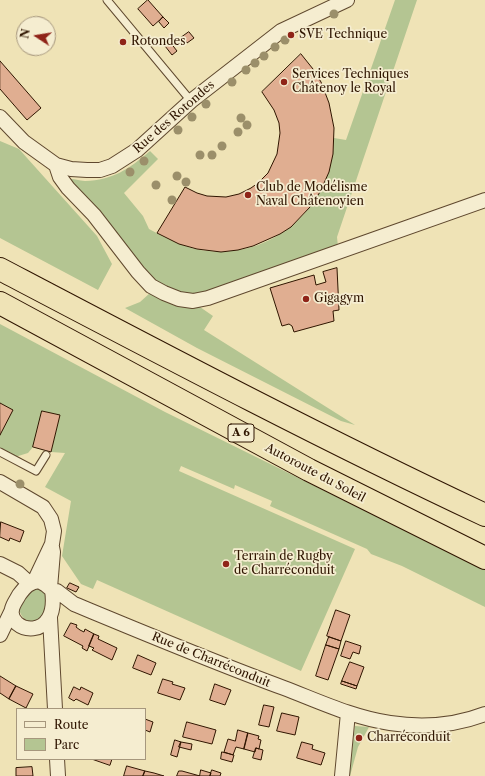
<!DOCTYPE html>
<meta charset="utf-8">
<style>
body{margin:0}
#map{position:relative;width:485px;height:776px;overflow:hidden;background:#efe3b6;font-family:"Libre Caslon Text",serif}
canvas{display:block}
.legend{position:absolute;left:16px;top:708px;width:130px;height:52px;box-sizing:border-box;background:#f5edd0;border:1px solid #a6977d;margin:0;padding:5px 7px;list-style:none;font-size:12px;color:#2f1500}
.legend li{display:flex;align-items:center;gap:8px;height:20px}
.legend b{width:20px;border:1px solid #a6977d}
.north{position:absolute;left:16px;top:16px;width:40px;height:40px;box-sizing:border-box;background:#f5edd0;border:1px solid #a6977d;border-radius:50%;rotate:282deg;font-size:11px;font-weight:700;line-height:16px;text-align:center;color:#2f1500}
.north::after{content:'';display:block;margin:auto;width:14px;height:18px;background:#8f2418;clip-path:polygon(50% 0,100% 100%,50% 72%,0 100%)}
</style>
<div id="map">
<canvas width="485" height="776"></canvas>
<ul class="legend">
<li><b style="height:5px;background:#f5edd0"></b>Route</li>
<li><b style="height:11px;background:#b4c592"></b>Parc</li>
</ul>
<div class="north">N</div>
</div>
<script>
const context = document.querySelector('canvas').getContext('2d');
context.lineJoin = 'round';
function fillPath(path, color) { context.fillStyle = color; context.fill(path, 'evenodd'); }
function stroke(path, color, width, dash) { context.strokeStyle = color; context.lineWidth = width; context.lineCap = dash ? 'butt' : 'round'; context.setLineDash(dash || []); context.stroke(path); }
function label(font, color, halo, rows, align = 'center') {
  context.font = font + ' "Libre Caslon Text",serif'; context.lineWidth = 3.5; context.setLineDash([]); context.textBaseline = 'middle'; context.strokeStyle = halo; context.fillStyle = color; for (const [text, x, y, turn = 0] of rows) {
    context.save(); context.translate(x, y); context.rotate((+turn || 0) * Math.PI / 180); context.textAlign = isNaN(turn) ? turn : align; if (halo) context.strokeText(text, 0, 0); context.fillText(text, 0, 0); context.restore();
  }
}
fillPath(new Path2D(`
 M395 0H417L337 237 338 247 192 297 155 283 66 179C73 178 78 181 85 181 113 180 129 169 150 151L158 159 124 193 143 216 149 229C168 239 186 249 208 251 276 258 333 204 334 138L346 140Z
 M0 141 19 149 97 236 112 264 98 290 0 238Z
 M150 293 185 306 200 307 213 316 204 330 355 425 341 421 197 348 125 308 140 302Z
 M0 324 165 412 485 570V607L402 566 371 554 367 549 270 506 272 501 235 485 234 489 181 466 179 471 355 549 301 671 97 580 93 589 81 584 62 556 71 501 45 487 65 453 51 452 60 415 42 411 33 447 28 453 15 457 0 448Z
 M36 586C51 593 47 601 45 615L32 624C25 620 21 617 19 609L30 588Z
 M355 726 369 727 358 747 350 776H349Z`), '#b4c592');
const building = new Path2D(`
 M148 0 163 17 153 26 138 9Z
 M163 17 169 23 164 28 159 22Z
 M189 32 194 38 187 43 182 37Z
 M170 42 177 51 172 55 165 46Z
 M301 54 313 69 321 82 329 103 334 128 333 154 329 172 320 192 310 207 291 227 280 234 253 246 238 250 221 252 197 249 179 244 157 233 185 187 197 193 207 196 226 197 239 194 251 188 258 183 268 173 277 154 280 133 279 123 274 110 262 92Z
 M0 61 41 108 27 120 0 89Z
 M337 268 339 310 333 311 334 321 294 332 292 326 289 324 282 326 270 288 314 275 316 285 326 282 323 272Z
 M0 403 13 410 0 435Z
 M42 411 60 415 51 452 33 447Z
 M1 522 24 531 20 542 10 538 9 541 0 537Z
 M70 583 79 587 76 592 67 588Z
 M336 610 350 615 341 641 327 636Z
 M71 623 77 625 76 627 80 630 84 632 85 629 94 634 87 651 82 648 83 646 64 636Z
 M94 634 99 636 98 639 117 648 112 660 92 650 94 648 89 646Z
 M329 637 341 641 339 649 326 645Z
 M346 641 361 646 359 654 353 652 350 659 341 656Z
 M326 645 339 649 328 680 316 676Z
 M138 655 156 663 151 675 133 668Z
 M350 662 364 667 357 686 342 681Z
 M0 676 16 686 9 699 0 693Z
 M163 679 173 682 172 684 185 688 180 700 158 693Z
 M342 681 357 686 356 689 341 684Z
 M215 684 231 690 225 705 210 700Z
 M16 686 33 694 26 708 9 699Z
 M74 687 80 690 81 687 93 693 88 705 76 699 74 701 69 698Z
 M264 705 274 707 269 727 259 725Z
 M282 713 299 717 295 735 277 731Z
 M145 719 153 722 150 732 145 730Z
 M187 722 216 730 212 744 183 737Z
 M238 730 248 733 244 749 236 747 233 755 224 752 228 739 235 741Z
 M248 733 259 736 258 739 261 740 259 749 256 748 255 752 244 749Z
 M175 740 181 742 177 757 171 755Z
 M181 742 192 744 191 750 179 747Z
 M302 742 313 745 312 749 325 753 321 765 297 758Z
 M256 748 263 750 261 760 253 758Z
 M222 752 234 755 232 762 221 759Z
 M92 759H112L110 765Z
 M127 766 145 771 143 776H124Z
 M32 767 33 776H16V768Z
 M201 770 211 773 210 776H200Z
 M212 770 221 773 220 776H210Z
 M145 771 154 773 164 776H143Z
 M179 771H182L200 776H177Z`);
fillPath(building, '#e0ae91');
stroke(building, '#2f1500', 1);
const lane = new Path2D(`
 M107 0 191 101
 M0 452 36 471 46 455`);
const street = new Path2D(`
 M0 117 24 142 56 165 71 169 87 170H100L112 166 137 150 191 101 281 31 347 0
 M56 165 60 177 68 188 94 215 138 272 151 286 164 293 179 299 193 301 208 298 485 200
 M0 482 43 507 51 519 54 531 52 544 34 582
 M0 564 18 573 29 583
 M39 581 46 585 52 590C60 643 7 633 12 609 13 604 17 599 19 595 25 587 29 582 39 581Z
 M50 588 53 552 52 547
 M52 590 57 591 74 604C144 633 213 662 284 688 318 701 354 718 390 723 423 728 454 726 485 714
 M50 618 55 709
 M0 635 12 610
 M57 759 58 776
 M342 776 348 713`);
const highway = new Path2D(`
 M0 269C160 353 321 438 485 515
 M0 303 309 470 485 558`);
stroke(lane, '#5f482e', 9);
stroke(street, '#5f482e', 16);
stroke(highway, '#2f1500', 24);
stroke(lane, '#f5edd0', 7);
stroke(street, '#f5edd0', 14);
stroke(highway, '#efe3b6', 22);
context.fillStyle = '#9b8f6a';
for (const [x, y] of [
 [334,14],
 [285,40],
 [275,47],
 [264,56],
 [255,63],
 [246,70],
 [232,82],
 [206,104],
 [192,117],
 [241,118],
 [247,125],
 [178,130],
 [238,132],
 [222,146],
 [200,155],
 [212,155],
 [144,161],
 [130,172],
 [177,176],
 [186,182],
 [156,185],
 [172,200],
 [20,484]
]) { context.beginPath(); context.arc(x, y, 4.5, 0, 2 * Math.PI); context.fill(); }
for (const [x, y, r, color] of [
 [291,35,4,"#8f2418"],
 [123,42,4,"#8f2418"],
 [284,82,4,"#8f2418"],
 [248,195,4,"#8f2418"],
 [306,299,4,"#8f2418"],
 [226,564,4,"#8f2418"],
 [359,738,4,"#8f2418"]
]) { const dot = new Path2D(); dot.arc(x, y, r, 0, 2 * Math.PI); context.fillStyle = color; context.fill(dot); stroke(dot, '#f5edd0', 1.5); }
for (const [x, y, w] of [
 [241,433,26]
]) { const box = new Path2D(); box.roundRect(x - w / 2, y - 9, w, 18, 3); context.fillStyle = '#f5edd0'; context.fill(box); stroke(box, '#2f1500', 1); }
label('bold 11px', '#2f1500', null, [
 ["A 6",241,433]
]);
label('12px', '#2f1500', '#f5edd0', [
 ["SVE Technique",299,35],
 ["Rotondes",131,42],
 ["Services Techniques",292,75],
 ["Châtenoy le Royal",292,89],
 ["Club de Modélisme",256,188],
 ["Naval Châtenoyien",256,202],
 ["Gigagym",314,299],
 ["Terrain de Rugby",234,557],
 ["de Charréconduit",234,571],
 ["Charréconduit",367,738]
], 'left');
label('12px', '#2f1500', '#f5edd0', [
 ["Rue des Rotondes",174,117,-41],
 ["Autoroute du Soleil",315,473,28],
 ["Rue de Charréconduit",211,660,22]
]);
</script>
